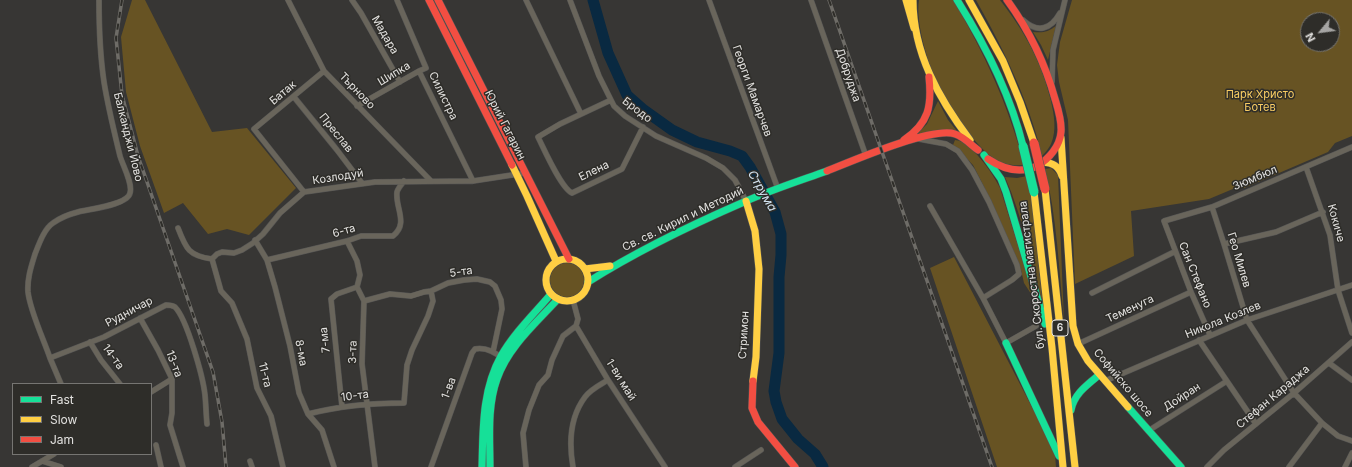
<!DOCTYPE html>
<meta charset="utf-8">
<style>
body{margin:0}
#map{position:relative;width:1352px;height:467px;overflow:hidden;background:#373634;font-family:Inter,sans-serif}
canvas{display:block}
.legend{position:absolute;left:12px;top:383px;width:140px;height:72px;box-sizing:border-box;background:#2e2d29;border:1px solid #767572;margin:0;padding:5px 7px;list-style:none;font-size:12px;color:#e2e1df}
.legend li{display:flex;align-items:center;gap:8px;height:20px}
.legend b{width:20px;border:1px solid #767572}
.north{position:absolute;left:1300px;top:12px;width:40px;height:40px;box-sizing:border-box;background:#2e2d29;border:1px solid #767572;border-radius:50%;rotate:241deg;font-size:11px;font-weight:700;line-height:16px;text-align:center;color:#e2e1df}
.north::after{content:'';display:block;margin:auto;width:14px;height:18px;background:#a6a5a3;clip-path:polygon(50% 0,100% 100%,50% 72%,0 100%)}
</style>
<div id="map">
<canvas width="1352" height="467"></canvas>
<ul class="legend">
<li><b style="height:5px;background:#16e098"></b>Fast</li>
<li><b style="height:5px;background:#ffcf43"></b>Slow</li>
<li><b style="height:5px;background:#f24e42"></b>Jam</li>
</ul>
<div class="north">N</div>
</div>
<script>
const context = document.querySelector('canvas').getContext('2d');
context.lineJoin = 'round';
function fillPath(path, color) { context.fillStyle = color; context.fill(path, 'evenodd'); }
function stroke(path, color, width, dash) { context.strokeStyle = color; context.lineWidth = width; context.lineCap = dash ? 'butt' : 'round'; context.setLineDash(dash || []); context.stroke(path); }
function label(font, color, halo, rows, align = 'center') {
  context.font = font + ' Inter,sans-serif'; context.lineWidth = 3; context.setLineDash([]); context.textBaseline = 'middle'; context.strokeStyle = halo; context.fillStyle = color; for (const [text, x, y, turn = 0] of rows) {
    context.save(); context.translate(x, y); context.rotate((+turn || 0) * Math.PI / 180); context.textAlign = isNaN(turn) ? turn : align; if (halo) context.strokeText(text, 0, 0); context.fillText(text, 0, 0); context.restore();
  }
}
fillPath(new Path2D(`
 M132 0H145L212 132 247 128 296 188 249 235 227 229 208 234 183 203 164 213 140 146 126 92 121 37Z
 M919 0H953C984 52 1009 106 1024 165 1012 166 1001 164 992 157 973 143 950 109 940 89 929 68 915 23 919 0Z
 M976 0H1000C1025 32 1041 61 1051 101 1054 115 1057 130 1051 144 1049 148 1046 152 1042 156 1029 101 1004 50 976 0Z
 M1072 0H1352V136L1335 143 1328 152 1244 188 1240 186 1209 199 1131 211 1134 256 1075 284 1068 120 1059 82 1057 65 1060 42ZM1308 20H1332V44H1308Z
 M1056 26 1048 60 1041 45 1033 32C1043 33 1048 32 1056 26Z
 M938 101 948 120 957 131C944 129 934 130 921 135L919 132 927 124Z
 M955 140C970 140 994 175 1000 188L1035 300 1024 283 1021 270 985 189 973 165 953 145Z
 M1051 168 1058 175 1064 321C1059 270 1057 218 1045 169Z
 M1027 176 1031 193 1043 305C1032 263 1023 218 1005 177L1017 178Z
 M954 257 1049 440 1055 455 1056 467H997L930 268Z
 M550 280a17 17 0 1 1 34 0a17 17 0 1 1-34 0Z`), '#675323');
stroke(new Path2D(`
 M593 0 608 53 627 95 644 110 672 130 697 142 730 151 742 156 750 167 775 212 781 234V255L779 277V353L774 391 776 402 782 419 798 439 815 454 823 467`), '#092941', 11);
const street = new Path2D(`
 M288 0 324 71 431 181
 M352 0 361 13 400 82
 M397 0 426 68 419 71 473 181
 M526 0 581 114
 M570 0 599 76 614 106 625 116 656 136 706 158 723 168 735 180 746 201
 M709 0 778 189
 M811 0 866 156
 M1023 20C1038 34 1051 29 1060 13
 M1052 82 1053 50 1065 0
 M294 97 337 150 362 183
 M611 100 560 124 538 137C544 149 561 188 572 193L622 169 643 127
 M357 106 419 71
 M919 139 946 144 958 151 972 170 989 202 1017 265 1019 274 1012 280 983 298
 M1306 167 1330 235 1338 290 1352 333
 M304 192 254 129 324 71
 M930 206 983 298 1006 343 1036 326
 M1212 207 1224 244 1247 320 1294 393 1322 423 1338 436 1352 441
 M178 228C186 249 189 256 212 259
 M255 240 267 260 275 287 290 346 299 393 308 414 322 430 334 467
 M347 241 357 261 360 275 357 287 364 301 362 364 375 467
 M1224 244 1276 232 1323 212
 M267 260 347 241 361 236H393C409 223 395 208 397 192 398 188 402 184 404 181
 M1092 293 1174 252
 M573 300 578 319 576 326 608 380 665 467
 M364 301 390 294 411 296 424 292 431 291 448 283 464 280 477 279 490 282 495 286 501 300 502 309 493 352
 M140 318 158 350 172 379V413L170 425 183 467
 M1210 335 1191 292 1164 221 1212 207 1352 147
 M1199 340 1256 424
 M90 342 101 360 120 384
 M1078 344 1191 292
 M50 358C44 340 30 311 28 292 27 279 31 267 35 254 39 244 44 229 53 223 60 218 70 214 78 212 89 209 128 205 130 193 133 184 123 166 120 156 114 131 108 107 104 82 100 55 99 27 99 0
 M1329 363 1352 380
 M1105 381 1247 320 1352 285
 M61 384 50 358 104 337 166 305C169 305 172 305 175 307 187 319 203 377 205 395 206 405 206 414 207 424
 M151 392 172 379
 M342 407 331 299 337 294 357 287
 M308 414C339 406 372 403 404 403L407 365 412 350 428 316 433 301 431 291
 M1148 431 1227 381
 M156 445 161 467
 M42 461 61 467
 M250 461 252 467
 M32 467 54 454
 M283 467 271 416 257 388 247 339 232 303 221 291 212 259 217 254 222 252 234 253 242 250 253 243 263 234 280 213 304 192 375 182 473 181 525 173
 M431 467 472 353 475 349C486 347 495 352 503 359
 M526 467 523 433 529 410 539 385 548 375 552 360 563 336 576 326
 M573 467C569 444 570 417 585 397 591 389 600 385 608 380
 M735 467 761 450
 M1207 467 1224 450 1294 393 1352 342
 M1289 467 1322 423
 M1345 467 1352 453`);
const fast = new Path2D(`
 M957 0C986 46 1010 93 1023 146
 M984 155 1001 179 1006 192 1045 324
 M588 282C637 251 691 225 744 202 771 190 799 181 827 171
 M1006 343 1059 456
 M1128 407 1181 467
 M1071 410C1074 394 1087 385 1099 375
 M482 467C483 429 482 390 501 356 514 333 534 314 551 294
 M490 467C490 438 487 407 497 379 508 347 536 323 558 299`);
const slow = new Path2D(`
 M906 0 914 28
 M913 0C913 53 939 99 970 140
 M969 0 1003 61 1020 102 1034 143
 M1061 138 1073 326 1078 344 1088 361 1128 407
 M1043 162C1053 163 1059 166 1062 176
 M512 165 527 196 556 261
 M1045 189 1075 467
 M1034 192 1052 348 1063 467
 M746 201 755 231 759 269 756 357 753 381
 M546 280a21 21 0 1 1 42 0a21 21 0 1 1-42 0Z
 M585 269 610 266`);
const jam = new Path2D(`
 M429 0 512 165
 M438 0 569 259
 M904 140C929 123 932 106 929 77
 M988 159C1003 169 1020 174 1037 166 1049 159 1060 146 1061 132 1062 121 1058 109 1055 99 1045 63 1029 30 1007 0
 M827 171C852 161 933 126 955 134 964 137 971 145 978 150
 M753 381 752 408 758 422 795 467`);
stroke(street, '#555554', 6);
stroke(fast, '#555554', 8);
stroke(slow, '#555554', 8);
stroke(jam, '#555554', 8);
stroke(street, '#69655b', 5);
stroke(fast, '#16e098', 7);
stroke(slow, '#ffcf43', 7);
stroke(jam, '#f24e42', 7);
const rail = new Path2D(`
 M122 0 116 38 122 95 138 156 213 372 222 422 226 467
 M829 0 992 467`);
stroke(rail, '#6e6c67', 3.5);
stroke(rail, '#2e2d29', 2, [6]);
const fastBridge = new Path2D(`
 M1023 146 1034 192`);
const jamBridge = new Path2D(`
 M1034 143 1045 189`);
stroke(fastBridge, '#555554', 10, []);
stroke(jamBridge, '#555554', 10, []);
stroke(fastBridge, '#16e098', 9);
stroke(jamBridge, '#f24e42', 9);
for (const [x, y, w] of [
 [1060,328,16]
]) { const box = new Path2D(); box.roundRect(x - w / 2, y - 8, w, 16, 3); context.fillStyle = '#2e2d29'; context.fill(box); stroke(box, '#e2e1df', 1); }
label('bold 10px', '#e2e1df', null, [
 ["6",1060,328]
]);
label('11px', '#e2e1df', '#2e2d29', [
 ["Мадара",385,35,60],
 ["Шипка",394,74,-31],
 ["Добруджа",848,75,71],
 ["Търново",357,91,46],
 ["Георги Мамарчев",752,91,70],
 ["Батак",283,93,-40],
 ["Силистра",443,96,64],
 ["Бродо",637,110,37],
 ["Юрий Гагарин",505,125,63],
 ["Преслав",336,133,51],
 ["Балканджи Йово",128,137,76],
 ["Елена",594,171,-26],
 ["Козлодуй",338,177,-9],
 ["Зюмбюл",1255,178,-23],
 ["Св. св. Кирил и Методий",683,219,-26],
 ["Кокиче",1336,223,75],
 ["6-та",344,231,-16],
 ["Гео Милев",1239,260,73],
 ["5-та",461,272,-8],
 ["бул. Скоростна магистрала",1032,275,-97],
 ["Сан Стефано",1195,275,68],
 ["Теменуга",1130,309,-25],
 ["Рудничар",129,312,-28],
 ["Никола Козлев",1223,320,-22],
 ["Стримон",744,335,-87],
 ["7-ма",325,340,-96],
 ["3-та",353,352,-89],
 ["8-ма",301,353,79],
 ["14-та",113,357,54],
 ["13-та",174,364,69],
 ["11-та",265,375,76],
 ["1-ви май",621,380,58],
 ["Софийско шосе",1123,383,50],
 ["1-ва",449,388,-70],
 ["10-та",355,396,-7],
 ["Дойран",1182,397,-33],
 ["Стефан Караджа",1273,397,-40]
]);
label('11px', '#f9cd63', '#2e2d29', [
 ["Парк Христо",1260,95],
 ["Ботев",1260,108]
]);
label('italic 12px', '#d4e5f3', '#2e2d29', [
 ["Струма",762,191,60]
]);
</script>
